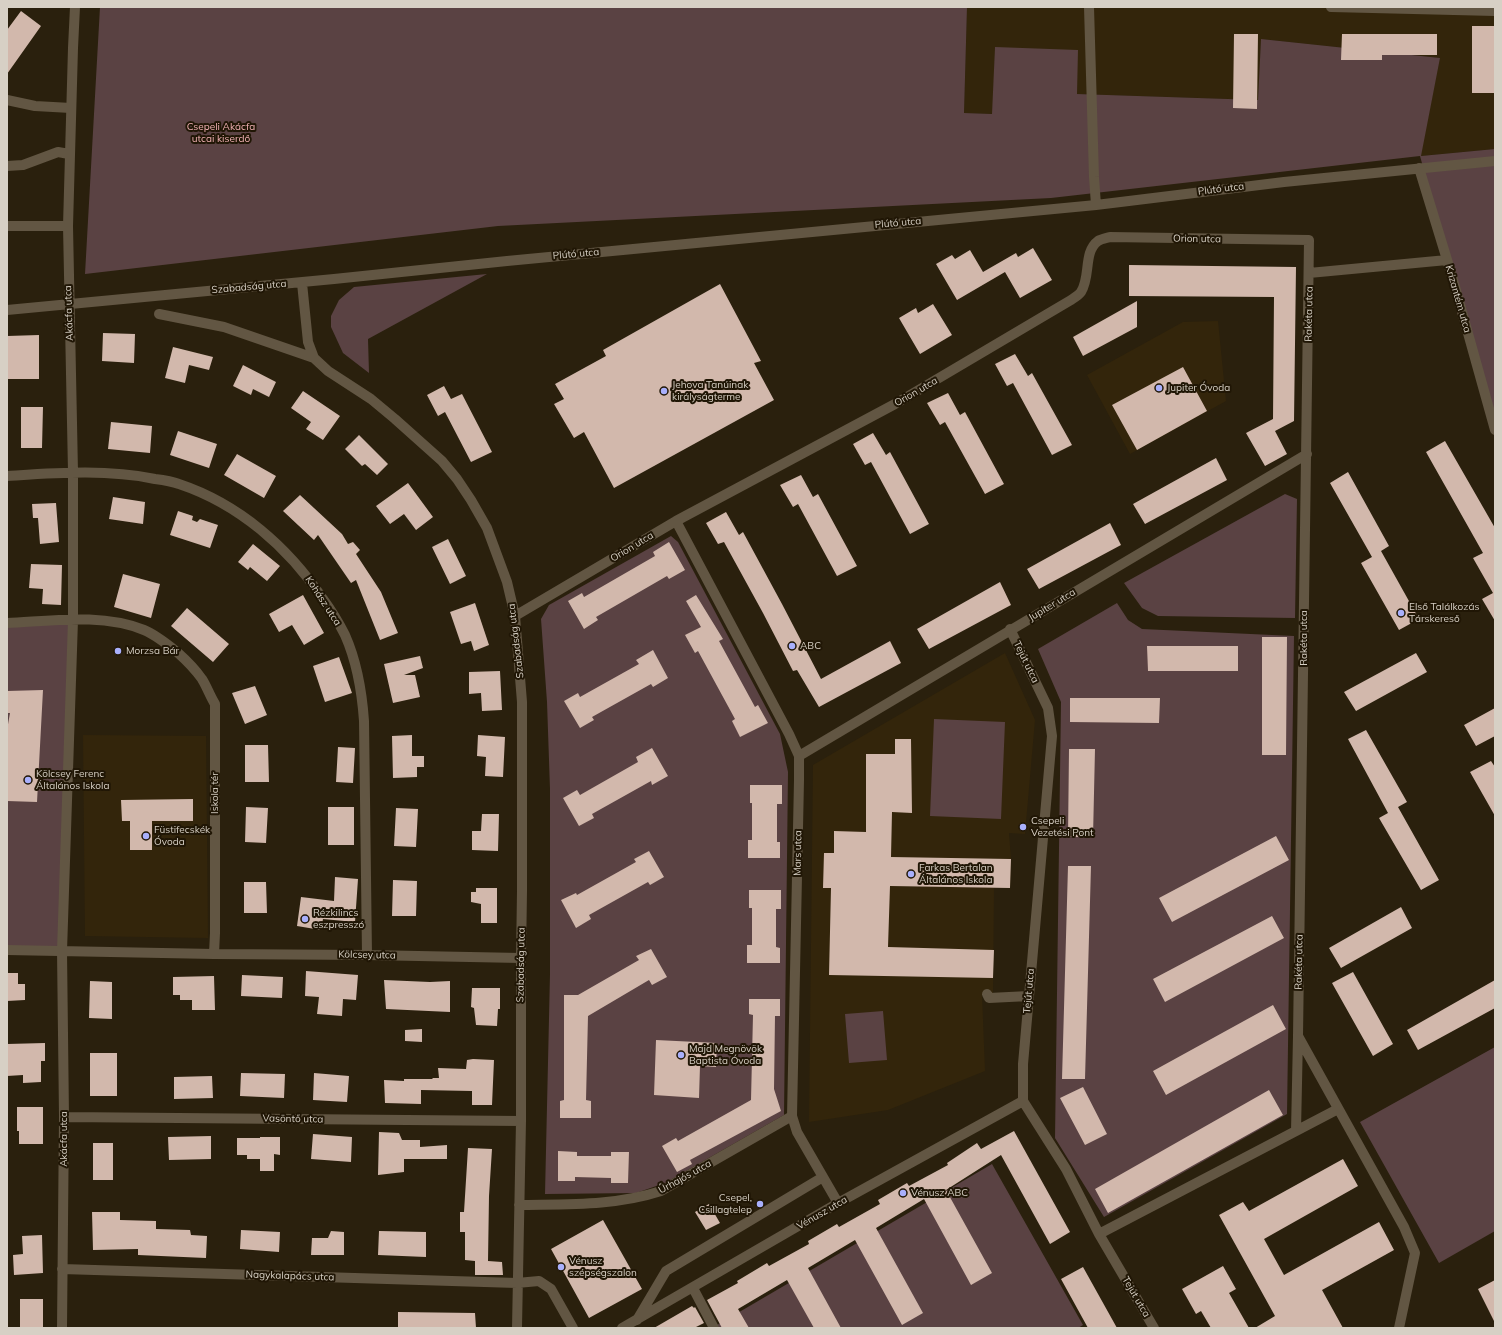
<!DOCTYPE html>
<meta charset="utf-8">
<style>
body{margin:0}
#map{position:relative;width:1502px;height:1335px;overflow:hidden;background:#2a200d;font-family:Mulish,sans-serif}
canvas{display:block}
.frame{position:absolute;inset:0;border:8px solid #d7d0c5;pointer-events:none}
</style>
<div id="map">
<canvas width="1502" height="1335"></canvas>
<div class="frame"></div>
</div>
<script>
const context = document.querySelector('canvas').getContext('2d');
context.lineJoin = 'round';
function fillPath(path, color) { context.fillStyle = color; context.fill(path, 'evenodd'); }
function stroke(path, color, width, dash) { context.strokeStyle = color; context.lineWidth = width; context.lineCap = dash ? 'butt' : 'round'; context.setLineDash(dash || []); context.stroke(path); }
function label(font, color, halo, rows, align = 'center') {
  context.font = font + ' Mulish,sans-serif'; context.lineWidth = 4; context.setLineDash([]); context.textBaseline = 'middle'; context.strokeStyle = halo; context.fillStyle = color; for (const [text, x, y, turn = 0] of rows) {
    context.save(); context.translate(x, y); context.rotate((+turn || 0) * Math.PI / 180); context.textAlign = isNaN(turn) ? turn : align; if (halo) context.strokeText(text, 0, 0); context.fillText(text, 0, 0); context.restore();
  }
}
fillPath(new Path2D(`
 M967 7H1495V149L1420 156 1440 58 1261 39 1259 100 1077 94 995 47 993 114 964 113Z
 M1218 321 1226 401 1130 454 1087 375 1183 322Z
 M1005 653 1035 720 1025 834 1009 833 1011 859 1010 888H994L993 994H982L985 1071 888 1110 809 1122 813 765Z
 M83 735 206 736 208 938 85 936Z`), '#33250b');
fillPath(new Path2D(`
 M100 7H967L964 113 992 114 995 47 1078 50 1077 94 1258 100 1261 39 1440 58 1421 156 1495 149V429L1420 156 1051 198 498 226 85 274Z
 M487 274 368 339 369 373 343 353 331 327V316L339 300 354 287Z
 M1285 494 1297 499 1295 618 1158 616 1142 608 1124 583Z
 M671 536 678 542 780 734 788 772 784 1115 665 1183 636 1193 545 1194 550 974V789L547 702 541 619 549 605Z
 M1117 603 1128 620 1142 629 1294 636 1287 1114 1104 1217 1055 1138 1061 702 1038 649Z
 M73 620 62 951 7 950V623Z
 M934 719 1005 722 1001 819 930 816Z
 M883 1011 887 1060 849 1063 845 1014Z
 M1495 1047V1231L1439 1263 1360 1122Z
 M992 1164 1083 1325 1078 1328H712Z`), '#5a4243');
fillPath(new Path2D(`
 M21 11 41 26 7 74V30Z
 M1472 26H1495V93H1472Z
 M1234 34H1258L1257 109 1233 108Z
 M1342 34H1437V55H1382V60H1341Z
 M1033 248 1052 280 1020 298 1005 272 957 300 936 264 952 255 955 259 970 250 983 272 1016 253 1018 257Z
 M1129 265 1296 267 1294 421 1275 431 1287 454 1265 466 1246 433 1273 419 1274 297 1129 296Z
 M720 284 761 361 754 363 774 400 614 488 584 432 574 438 554 404 564 399 555 384 606 356 603 350Z
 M1137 301V327L1083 356 1073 337Z
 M933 304 952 335 920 354 899 318 916 308 918 313Z
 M103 333 135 334 134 363 102 361Z
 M39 335V379H7V336Z
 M173 347 213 357 209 370 189 365 185 383 165 378Z
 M1015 354 1028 376 1032 373 1072 445 1052 455 1013 383 1007 386 995 364Z
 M243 365 276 382 269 397 253 389 251 395 233 386Z
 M1183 367 1207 411 1137 450 1112 405Z
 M444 386 451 399 462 394 492 452 471 462 445 412 438 416 427 395Z
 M303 391 340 416 323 440 306 429 311 422 291 408Z
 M948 393 960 415 965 412 1004 484 985 494 945 422 940 425 927 403Z
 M21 407H43L42 448H21Z
 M111 422 152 426 150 453 108 449Z
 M178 431 217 444 209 468 170 455Z
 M873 433 886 455 890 452 929 524 910 534 871 462 865 465 853 444Z
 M359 435 388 464 377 475 365 464 362 466 345 449Z
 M1445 441 1495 528V621L1482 599 1493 593 1473 558 1483 553 1426 452Z
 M237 454 276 476 264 498 224 475Z
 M1216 458 1227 480 1145 524 1133 504Z
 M1348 472 1389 546 1381 551 1419 619 1399 630 1361 563 1372 557 1330 483Z
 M801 475 813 497 818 494 857 566 837 576 798 504 793 507 780 485Z
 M408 483 433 517 416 530 404 514 390 524 376 506Z
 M300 495 342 534 348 544 353 542 360 550 356 554 381 592 398 633 380 640 356 580 351 583 318 535 314 540 283 511Z
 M113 497 145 502 143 524 109 519Z
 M56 503 59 542 40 544 38 518H33L32 504Z
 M178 511 193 516 192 520 197 522 200 519 218 525 210 548 170 535Z
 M726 512 739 535 743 532 782 604 821 679 890 641 901 663 819 707 797 670 793 671 763 613 724 542 718 544 706 523Z
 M1110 523 1121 545 1039 589 1027 569Z
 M448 539 466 576 450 584 432 547Z
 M669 542 685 570 669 579 667 576 596 617 598 620 584 629 568 601 582 593 584 597 655 556 653 552Z
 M253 544 280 566 267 581 250 567 248 570 238 562Z
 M31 564 62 565 61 605 42 604 43 589 29 588Z
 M123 574 160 584 151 618 114 607Z
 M1000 582 1011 605 929 649 917 629Z
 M303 595 324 633 304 645 292 625 279 632 269 614Z
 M696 595 723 639 719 641 755 707 758 705 768 723 740 737 732 721 735 719 698 651 695 653 685 635 701 627 686 601Z
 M475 603 489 645 474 651 471 641 461 644 450 612Z
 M187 608 229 644 213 662 171 626Z
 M1262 637H1287L1286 755H1262Z
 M1147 646H1238V671H1148Z
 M653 650 668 678 653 687 651 684 592 717 594 720 580 728 564 701 578 693 580 697 639 664 636 660Z
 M1416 653 1427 672 1356 711 1344 692Z
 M420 656 423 668 404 675H415L420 697 393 703 384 664Z
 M339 657 352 693 325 702 313 666Z
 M500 671 502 710 482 711 481 693 469 694V672Z
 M255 686 267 715 245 724 232 693Z
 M43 690 37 802 7 801V730L10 713H7V691Z
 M1070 698H1160L1159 723 1070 722Z
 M1495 708V736L1476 746 1464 725Z
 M1366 730 1407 802 1398 807 1439 880 1421 890 1379 818 1388 813 1348 739Z
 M412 735V756H424V767H417V777L393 778 392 736Z
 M478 735 505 737 503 777 485 776 486 757 477 756Z
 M895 739H911L912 813 892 812 891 857 1011 859 1010 888 890 886 888 947 994 950 993 978 829 975 831 888H823L824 853H834V831L866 832V754H895Z
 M245 745H268L269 782H245Z
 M338 747 355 748 353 783 336 782Z
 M652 748 668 776 652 785 651 781 592 814 594 818 579 826 563 798 577 790 580 795 638 762 636 757Z
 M1069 749H1095L1093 837H1068Z
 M1491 761 1495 767V816L1470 772Z
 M750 785H782V804H777V842H780V858H748V840H752V803H750Z
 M193 799V821H152V850H130V821H122L121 800Z
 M246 807 268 808 266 843 245 842Z
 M328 807H354V845H328Z
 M396 808 418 809 416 847 394 846Z
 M482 814H499L498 851 472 850V831H481Z
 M1276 836 1289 860 1172 922 1159 898Z
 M649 851 664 877 650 885 648 882 589 915 591 919 576 928 561 900 576 893 577 895 636 862 634 859Z
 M1068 866H1091L1085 1079H1062Z
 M335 877 358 879 355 922 323 919 321 930 297 926 301 897 334 901Z
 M393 880 417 881 416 916H392Z
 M244 882H266L267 913H244Z
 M476 888H497V923H481V904L471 902V892H476Z
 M749 890H781V909H776V947L780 948V963H747V945H752V908H749Z
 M1401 907 1412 928 1341 968 1329 948Z
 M1272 916 1284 938 1165 1002 1153 979Z
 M651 949 667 977 652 985 649 980 588 1016 586 1100 591 1101V1118H560V1101L564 1100V995H578L639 960 636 956Z
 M306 971 358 975 356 1000 343 999 342 1016 317 1014 319 997 305 996Z
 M1353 972 1393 1044 1373 1056 1332 983Z
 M7 973H18V984H25V1000L7 1001Z
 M242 975 283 977 282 998 241 996Z
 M214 976 215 1010H192V1000H180V995H173V977Z
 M384 980 430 982 450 981V1012L386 1009Z
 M1495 980V1008L1418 1050 1407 1030Z
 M90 981 112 982V1019L89 1018Z
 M472 988H500V1009H498L497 1026 476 1025 474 1008 471 1007Z
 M749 999H780V1016H775L774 1089 781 1111 690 1160 692 1164 677 1172 662 1146 676 1138 678 1141 751 1100 753 1015 749 1014Z
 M1273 1005 1286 1029 1166 1095 1153 1071Z
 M422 1029V1042L405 1041V1030Z
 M656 1040 717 1043 716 1067 700 1066 699 1098 654 1095Z
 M45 1043V1061H41V1082L23 1083V1075L7 1076V1044Z
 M90 1053H117V1096H90Z
 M473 1059 494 1060 492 1105H472V1091L421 1090V1104L385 1103 384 1080 404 1081V1079H433L432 1078H439L438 1068 466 1069 467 1060Z
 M241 1073 285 1074 284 1098 240 1096Z
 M314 1073 349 1076 347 1102 313 1100Z
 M212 1076 213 1098 174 1099V1077Z
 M1083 1087 1107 1134 1085 1145 1060 1098Z
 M1269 1090 1283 1115 1108 1213 1095 1189Z
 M17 1107H43V1144H19V1131H17Z
 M1014 1131 1070 1232 1050 1244 1001 1155 946 1190 992 1273 971 1285 924 1199 876 1228 923 1313 902 1325 855 1240 808 1268 841 1328H814L787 1280 738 1309 749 1328H722L707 1300 738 1283 737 1281 767 1263 769 1266 809 1244 808 1241 837 1224 839 1227 880 1204 878 1200 907 1183 909 1186 948 1165 947 1163 977 1143 981 1149Z
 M379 1132 399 1133 402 1140H420V1147L447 1145V1159H404V1172L378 1175Z
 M313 1134 352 1137 351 1162 311 1159Z
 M211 1136V1159L169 1160 168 1137Z
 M260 1137H280V1155L274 1154V1171H260V1159H247V1155H237V1138H260Z
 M93 1143H113V1180H93Z
 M468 1148 492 1149 489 1196 488 1261 502 1262 503 1275H475V1261L465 1260V1232H460V1212H464Z
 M558 1151 577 1152V1156H611V1152H629L628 1183H611V1178L575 1177V1181H558Z
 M1343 1159 1358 1186 1264 1239 1284 1275 1379 1222 1394 1250 1322 1290 1343 1328H1255L1275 1316 1219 1215 1243 1202 1249 1211Z
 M709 1204 720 1223 706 1230 695 1212Z
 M92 1212H120V1220L156 1221V1229L190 1230 191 1235 207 1236 206 1258 138 1255V1249L93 1250Z
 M603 1220 642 1289 589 1318 551 1249Z
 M241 1230 280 1232 279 1252 240 1249Z
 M331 1231 344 1232V1255H311L312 1238H328Z
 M379 1231 426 1232V1257L378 1255Z
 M42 1235 43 1273 14 1275 13 1255 23 1254 22 1236Z
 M1223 1266 1236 1289 1229 1293 1249 1328H1211L1201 1311 1196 1314 1182 1289Z
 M1083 1267 1117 1328H1088L1061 1279Z
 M1495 1280V1323L1478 1289Z
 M20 1299H43V1328H20Z
 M692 1306 694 1308 695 1307 704 1323 694 1328H654Z
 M398 1312 475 1313 476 1328H398Z`), '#d2b8ac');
stroke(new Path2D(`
 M1089 7 1094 177 1096 205
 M1331 7 1495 11
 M7 100 35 106 71 108
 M7 166 23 165 58 152 69 154
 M1419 168 1452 276 1495 430
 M7 226H68
 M1309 273 1447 260
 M302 283 308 342 314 358 328 371 371 399 395 419 442 461 457 479 471 500 487 528 507 582 515 616 522 702V891L521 958V1121L517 1328
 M7 310 334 279 507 261 1096 205 1284 182 1495 161
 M159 314 224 327 314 358
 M7 476C56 473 106 469 155 479 163 480 171 481 179 484 239 504 288 547 323 599 331 610 339 623 345 635 357 662 362 692 364 721L367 955
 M676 521 789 734 799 756V780L792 1116 797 1132 838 1203
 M515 616 676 521 895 404 1071 300C1074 298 1079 295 1081 292 1091 277 1083 252 1098 241 1101 239 1107 238 1110 237L1309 240 1298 1036 1404 1227 1415 1253 1399 1328
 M7 623C51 621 102 613 144 630 156 635 167 644 177 652 186 660 195 669 202 679 207 687 210 696 215 704V933L214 954
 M1010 629 1048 708 1052 736 1023 1064V1101L1066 1169 1099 1234 1154 1328
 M799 756 1307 454
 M7 950 214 954 367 955 521 958
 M987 994 989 998 1029 996
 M64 1117 521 1121
 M1296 1131 1298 1036
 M519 1205C567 1204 615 1206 661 1191L792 1116
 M1099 1234 1338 1109
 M62 1269 517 1283 539 1281 551 1289 573 1328
 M693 1288 714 1328
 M637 1320 666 1271 823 1177
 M62 1328 64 1117 62 951 73 620V472L68 226 73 48 75 7
 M622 1328 838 1203 1023 1101`), '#625643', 10);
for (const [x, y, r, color] of [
 [1159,388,4,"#a9b0fc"],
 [664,391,4,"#a9b0fc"],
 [1401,613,4,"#a9b0fc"],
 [792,646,4,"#a9b0fc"],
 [118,651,4,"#a9b0fc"],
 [28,780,4,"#a9b0fc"],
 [1023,827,4,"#a9b0fc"],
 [146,836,4,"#a9b0fc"],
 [911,874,4,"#a9b0fc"],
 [305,919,4,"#a9b0fc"],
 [681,1055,4,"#a9b0fc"],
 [903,1193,4,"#a9b0fc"],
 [760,1204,4,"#a9b0fc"],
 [561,1267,4,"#a9b0fc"]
]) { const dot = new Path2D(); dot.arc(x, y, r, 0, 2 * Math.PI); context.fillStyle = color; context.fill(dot); stroke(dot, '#201605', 1.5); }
label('10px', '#f4b4b7', '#201605', [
 ["Csepeli Akácfa",221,127],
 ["utcai kiserdő",221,139]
]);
label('10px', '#d7d0c5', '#201605', [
 ["Plútó utca",1221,189,-7],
 ["Plútó utca",898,223,-5],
 ["Orion utca",1197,239,1],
 ["Plútó utca",576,254,-5],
 ["Szabadság utca",249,287,-5],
 ["Krizantém utca",1458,299,74],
 ["Akácfa utca",69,313,-92],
 ["Rakéta utca",1309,314,-89],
 ["Orion utca",916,392,-30],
 ["Orion utca",632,547,-31],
 ["Kohász utca",323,601,57],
 ["Jupiter utca",1052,605,-31],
 ["Rakéta utca",1304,638,-90],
 ["Szabadság utca",516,641,-97],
 ["Tejút utca",1026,662,64],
 ["Iskola tér",215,793,-90],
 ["Mars utca",798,853,-89],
 ["Kölcsey utca",367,955,1],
 ["Rakéta utca",1299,962,-89],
 ["Szabadság utca",521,965,-89],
 ["Tejút utca",1029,991,-85],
 ["Vasöntő utca",293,1119,1],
 ["Akácfa utca",64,1139,-90],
 ["Űrhajós utca",685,1177,-29],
 ["Vénusz utca",822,1213,-30],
 ["Nagykalapács utca",290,1276,2],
 ["Tejút utca",1136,1297,60]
]);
label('10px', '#d7d0c5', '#201605', [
 ["Jehova Tanúinak",672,385],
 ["királyságterme",672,397],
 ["Jupiter Óvoda",1167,388],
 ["Első Találkozás",1409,607],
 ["Társkereső",1409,619],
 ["ABC",800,646],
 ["Morzsa Bár",126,651],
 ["Kölcsey Ferenc",36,774],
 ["Általános Iskola",36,786],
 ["Csepeli",1031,821],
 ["Vezetési Pont",1031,833],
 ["Füstifecskék",154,830],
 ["Óvoda",154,842],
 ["Farkas Bertalan",919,868],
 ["Általános Iskola",919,880],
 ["Rézkilincs",313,913],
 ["eszpresszó",313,925],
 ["Majd Megnövök",689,1049],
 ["Baptista Óvoda",689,1061],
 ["Vénusz ABC",911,1193],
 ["Csepel,",752,1198,"right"],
 ["Csillagtelep",752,1210,"right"],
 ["Vénusz",569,1261],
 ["szépségszalon",569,1273]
], 'left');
</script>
